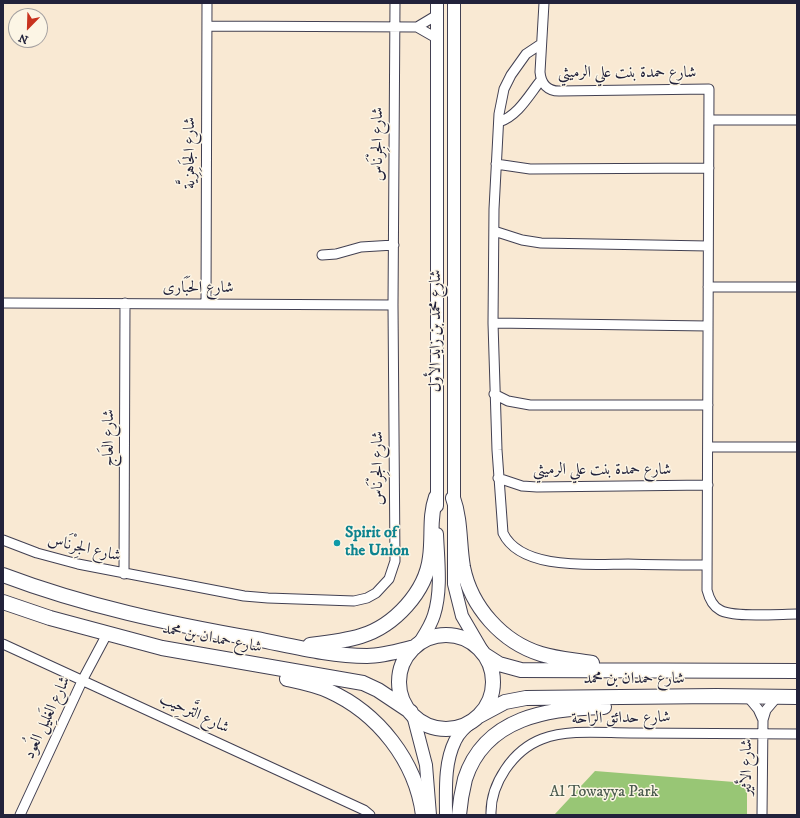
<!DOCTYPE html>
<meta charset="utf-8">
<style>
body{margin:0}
#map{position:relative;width:800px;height:818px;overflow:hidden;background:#f9e9d3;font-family:"IM FELL DW Pica",serif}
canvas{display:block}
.frame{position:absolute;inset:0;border:4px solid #22223b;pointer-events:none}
.north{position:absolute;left:8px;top:8px;width:40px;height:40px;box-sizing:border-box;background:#fcf5e5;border:1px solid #a5a1a1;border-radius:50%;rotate:203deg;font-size:11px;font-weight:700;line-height:16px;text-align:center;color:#22223b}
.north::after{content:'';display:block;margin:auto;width:14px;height:18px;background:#c8321e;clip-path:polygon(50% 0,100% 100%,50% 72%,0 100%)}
</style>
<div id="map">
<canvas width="800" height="818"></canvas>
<div class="frame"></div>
<div class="north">N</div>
</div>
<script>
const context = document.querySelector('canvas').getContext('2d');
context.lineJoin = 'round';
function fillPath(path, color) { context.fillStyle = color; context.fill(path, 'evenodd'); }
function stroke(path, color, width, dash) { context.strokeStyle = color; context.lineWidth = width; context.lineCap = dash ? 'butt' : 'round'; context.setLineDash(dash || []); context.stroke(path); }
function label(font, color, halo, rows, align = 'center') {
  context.font = font + ' "IM FELL DW Pica",Amiri,serif'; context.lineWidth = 3; context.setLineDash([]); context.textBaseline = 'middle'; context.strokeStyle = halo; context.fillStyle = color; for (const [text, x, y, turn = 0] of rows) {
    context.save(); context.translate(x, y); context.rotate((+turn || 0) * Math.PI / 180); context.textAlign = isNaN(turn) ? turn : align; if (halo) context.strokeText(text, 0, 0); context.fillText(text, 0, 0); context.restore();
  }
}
fillPath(new Path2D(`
 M595 771 747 783V815H554Z`), '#98c675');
const minor = new Path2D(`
 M544 3 540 72C541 84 548 91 559 91L709 89 707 590C709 598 712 606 720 610 733 618 780 614 797 614
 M207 26 417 27 438 39
 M417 27 437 15
 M541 44 526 54 511 75 504 89 499 114 494 209 493 323 497 450 503 533C521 571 593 564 628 564 654 565 681 565 707 565
 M709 120H797
 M499 122C518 116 529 95 541 80
 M496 164 530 169 709 168
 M494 231 522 240 541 243 708 246
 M322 255 336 254 361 247 394 245
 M708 287H797
 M3 303 393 305
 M206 304 207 3
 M493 323 708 326
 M494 394 508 401 530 405H708
 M708 447H797
 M498 478 522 486 537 487 708 485
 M3 540 37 553 78 564 244 596 268 598 354 601 367 598 376 593 389 579 395 561 393 305 395 3
 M124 574 125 303
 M3 644 364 810 370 815
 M748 697 758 709 763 720
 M20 815 83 679 107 634
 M491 815C490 784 513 750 542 739 569 729 602 733 630 733 686 733 741 734 797 734
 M762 815 763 720 766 710 777 697`);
const secondary = new Path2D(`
 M454 3V584L462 616 483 652
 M437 506V3
 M420 642C425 634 431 625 434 615 442 590 438 560 437 534
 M413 715 426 765 430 815
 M446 815C446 791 444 763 455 741 459 732 466 726 474 720`);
const primary = new Path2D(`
 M453 498C461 520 459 544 463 567 471 607 502 642 541 654 557 659 575 660 592 663
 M3 575C85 606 170 624 256 639 292 646 330 656 367 656 383 656 399 651 415 647
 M3 602 50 618 162 648 363 683 378 690 411 712
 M399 682a47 47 0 1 1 94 0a47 47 0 1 1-94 0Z
 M310 645C327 643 345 641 361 636 394 626 426 592 430 557 433 536 429 517 436 497
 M485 655 499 664 521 670 797 671
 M287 679C301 682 316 685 329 691 378 713 416 761 423 815
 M477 717 505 702 526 698 716 696 797 697
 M459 815C460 803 462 791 465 779 485 717 549 708 604 707`);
stroke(minor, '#424052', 11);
stroke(secondary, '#424052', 14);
stroke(primary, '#424052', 16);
stroke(minor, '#fff', 9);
stroke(secondary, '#fff', 12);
stroke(primary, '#fff', 14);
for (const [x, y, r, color] of [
 [337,543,4,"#0f9aa8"]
]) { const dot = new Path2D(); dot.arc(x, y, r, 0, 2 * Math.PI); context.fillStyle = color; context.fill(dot); stroke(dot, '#fcf5e5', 1.5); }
label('16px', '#22223b', '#fcf5e5', [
 ["شارع حمدة بنت علي الرميثي",627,74],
 ["شارع الجِرْنَاس",379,144,-90],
 ["شارع الجَاهِزِيَّة",191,153,-90],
 ["شارع الحَبَارى",198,289],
 ["شارع محمد بن زايد الأول",437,331,-90],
 ["شارع العَاج",110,438,-90],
 ["شارع الجِرْنَاس",379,468,-90],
 ["شارع حمدة بنت علي الرميثي",602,471],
 ["شارع الجِرْنَاس",84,549,13],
 ["شارع حمدان بن محمد",212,639,11],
 ["شارع حمدان بن محمد",634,680],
 ["شارع التَّرحِيب",194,714,25],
 ["شارع الغَلِيل العُود",48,718,-65],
 ["شارع حدائق الراحة",621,719,-1],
 ["شارع الأثير",748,767,-90]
]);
label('bold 16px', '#0d838f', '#fcf5e5', [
 ["Spirit of",345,534],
 ["the Union",345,552]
], 'left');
label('16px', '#4b5b4f', '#fcf5e5', [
 ["Al Towayya Park",604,793]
]);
</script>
